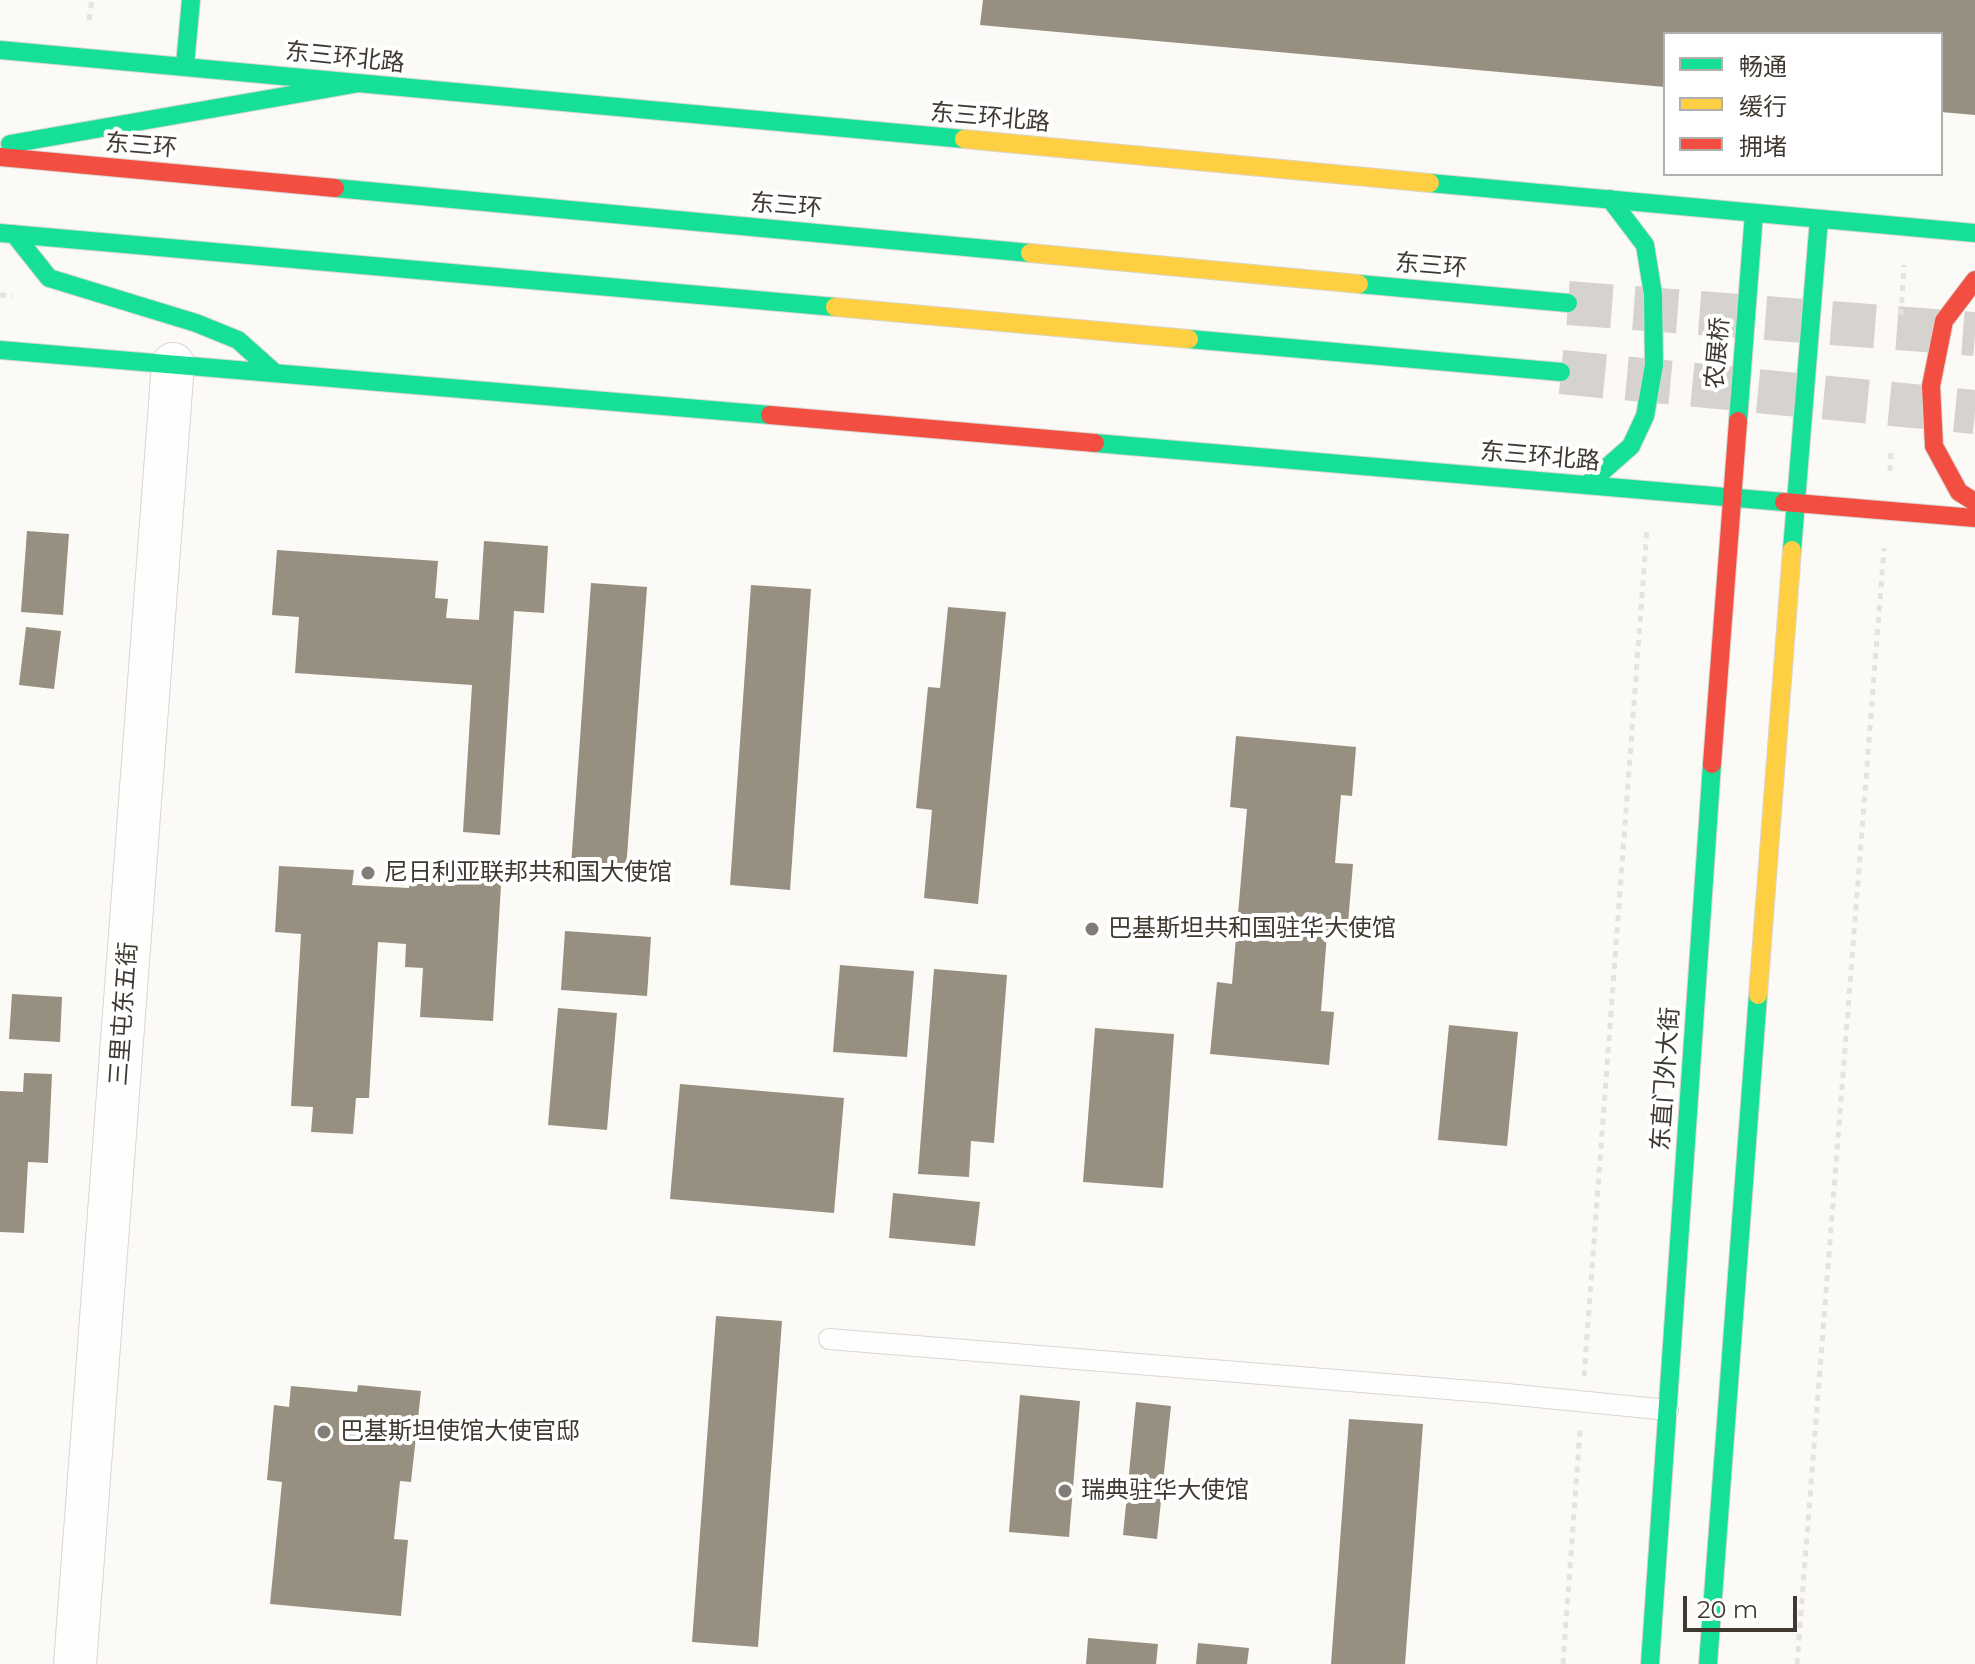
<!DOCTYPE html>
<meta charset="utf-8">
<style>
body{margin:0}
#map{position:relative;width:1975px;height:1664px;overflow:hidden;background:#fcfaf7;font-family:Montserrat,"Noto Sans SC",sans-serif}
canvas{display:block}
.legend{position:absolute;left:1663px;top:32px;width:280px;height:144px;box-sizing:border-box;background:#fff;border:2px solid #b2b0ad;margin:0;padding:10px 14px;list-style:none;font-size:24px;color:#3f3931}
.legend li{display:flex;align-items:center;gap:16px;height:40px}
.legend b{width:40px;border:2px solid #b2b0ad}
.scale{position:absolute;left:1683px;top:1596px;width:114px;height:36px;box-sizing:border-box;border:4px solid #3f3931;border-top:0;padding-left:10px;font-size:24px;line-height:28px;white-space:nowrap;color:#3f3931;-webkit-text-stroke:6px #fff;paint-order:stroke}
</style>
<div id="map">
<canvas width="1975" height="1664"></canvas>
<ul class="legend">
<li><b style="height:10px;background:#16e098"></b>畅通</li>
<li><b style="height:10px;background:#ffcf43"></b>缓行</li>
<li><b style="height:10px;background:#f24e42"></b>拥堵</li>
</ul>
<div class="scale">20 m</div>
</div>
<script>
const context = document.querySelector('canvas').getContext('2d');
context.lineJoin = 'round';
function fillPath(path, color) { context.fillStyle = color; context.fill(path, 'evenodd'); }
function stroke(path, color, width, dash) { context.strokeStyle = color; context.lineWidth = width; context.lineCap = dash ? 'butt' : 'round'; context.setLineDash(dash || []); context.stroke(path); }
function label(font, color, halo, rows, align = 'center') {
  context.font = font + ' Montserrat,"Noto Sans SC",sans-serif'; context.lineWidth = 8; context.setLineDash([]); context.textBaseline = 'middle'; context.strokeStyle = halo; context.fillStyle = color; for (const [text, x, y, turn = 0] of rows) {
    context.save(); context.translate(x, y); context.rotate((+turn || 0) * Math.PI / 180); context.textAlign = isNaN(turn) ? turn : align; if (halo) context.strokeText(text, 0, 0); context.fillText(text, 0, 0); context.restore();
  }
}
fillPath(new Path2D(`
 M983 0H1975V115L1941 112V34H1665V87L980 25Z
 M27 531 69 534 63 615 21 612Z
 M484 541 548 546 544 613 514 611 500 835 463 832 472 685 295 673 299 617 272 615 277 550 438 561 435 598 448 599 446 618 479 620Z
 M591 583 647 587 626 869 571 866Z
 M751 585 811 589 790 890 730 885Z
 M948 607 1006 612 978 904 924 898 932 810 916 808 928 687 940 688Z
 M26 627 61 631 54 689 19 685Z
 M1236 736 1356 747 1352 796 1341 795 1335 863 1353 864 1347 935 1327 934 1321 1011 1334 1012 1329 1065 1210 1054 1217 982 1232 984 1247 809 1230 807Z
 M411 863 502 868 493 1021 420 1017 423 968 405 967 406 944 378 942 369 1098H356L353 1134 311 1132 313 1107 291 1106 301 934 275 932 279 866 354 870 352 885 409 888Z
 M565 931 651 937 647 996 561 990Z
 M840 965 914 971 907 1057 833 1052Z
 M934 969 1007 975 994 1143 971 1141 969 1177 918 1174Z
 M12 994 62 997 60 1042 9 1039Z
 M558 1008 617 1013 607 1130 548 1125Z
 M1449 1025 1518 1032 1507 1146 1438 1140Z
 M1095 1028 1174 1034 1163 1188 1083 1182Z
 M24 1073 52 1074 48 1163 28 1162 24 1233 0 1232V1091L23 1092Z
 M680 1084 844 1098 834 1213 670 1199Z
 M893 1193 980 1202 975 1246 889 1238Z
 M716 1316 782 1321 758 1647 692 1642Z
 M358 1385 421 1391 411 1482 400 1481 394 1539 408 1540 401 1616 270 1604 282 1482 267 1480 274 1405 289 1407 291 1386 357 1392Z
 M1020 1395 1080 1401 1069 1537 1009 1532Z
 M1136 1402 1171 1406 1157 1539 1123 1535Z
 M1349 1419 1423 1424 1405 1664H1331Z
 M1088 1638 1158 1644 1156 1664H1086Z
 M1198 1643 1249 1648 1247 1664H1196Z`), '#979081');
stroke(new Path2D(`
 M1568 303 1975 334
 M1561 372 1975 412`), '#d6d3cf', 44, [44, 22]);
const lane = new Path2D(`
 M829 1339 1497 1393 1668 1410`);
const street = new Path2D(`
 M75 1664 173 364`);
const fast = new Path2D(`
 M0 50 964 139
 M185 65 191 0
 M10 144 354 84
 M1430 183 1975 233
 M335 188 1030 253
 M0 233 835 307
 M14 234 49 278 196 323 238 340 275 373
 M1359 284 1568 303
 M1189 339 1561 372
 M0 350 770 415
 M1738 421 1754 213
 M1095 443 1784 502
 M1587 485 1631 446 1645 416 1654 365 1653 294 1645 245 1610 199
 M1792 550 1819 219
 M1650 1664 1712 764
 M1708 1664 1758 995`);
const slow = new Path2D(`
 M964 139 1430 183
 M1030 253 1359 284
 M835 307 1189 339
 M1758 995 1792 550`);
const jam = new Path2D(`
 M0 157 335 188
 M1975 280 1944 321 1931 386 1934 446 1959 492 1975 502
 M770 415 1095 443
 M1784 502 1975 518
 M1712 764 1738 421`);
stroke(lane, '#dad6d0', 22);
stroke(street, '#dad6d0', 44);
stroke(fast, '#dad6d0', 20);
stroke(slow, '#dad6d0', 20);
stroke(jam, '#dad6d0', 20);
stroke(new Path2D(`
 M89 20 92 0
 M0 295 13 296
 M1901 315 1904 265
 M1890 471 1891 449
 M1584 1376 1647 528
 M1563 1664 1580 1430
 M1797 1664 1884 548`), '#e4e3e2', 5, [6, 6]);
stroke(lane, '#fffefe', 20);
stroke(street, '#fffefe', 42);
stroke(fast, '#16e098', 18);
stroke(slow, '#ffcf43', 18);
stroke(jam, '#f24e42', 18);
for (const [x, y, r, color] of [
 [368,873,8,"#817d76"],
 [1092,929,8,"#817d76"],
 [324,1432,8,"#817d76"],
 [1065,1491,8,"#817d76"]
]) { const dot = new Path2D(); dot.arc(x, y, r, 0, 2 * Math.PI); context.fillStyle = color; context.fill(dot); stroke(dot, '#fff', 3); }
label('24px', '#3f3931', '#fff', [
 ["东三环北路",345,58,6],
 ["东三环北路",990,118,5],
 ["东三环",141,146,5],
 ["东三环",786,206,5],
 ["东三环",1431,266,5],
 ["农展桥",1718,353,-85],
 ["东三环北路",1540,457,5],
 ["三里屯东五街",124,1014,-86],
 ["东直门外大街",1666,1079,-86]
]);
label('24px', '#3f3931', '#fff', [
 ["尼日利亚联邦共和国大使馆",384,873],
 ["巴基斯坦共和国驻华大使馆",1108,929],
 ["巴基斯坦使馆大使官邸",340,1432],
 ["瑞典驻华大使馆",1081,1491]
], 'left');
</script>
